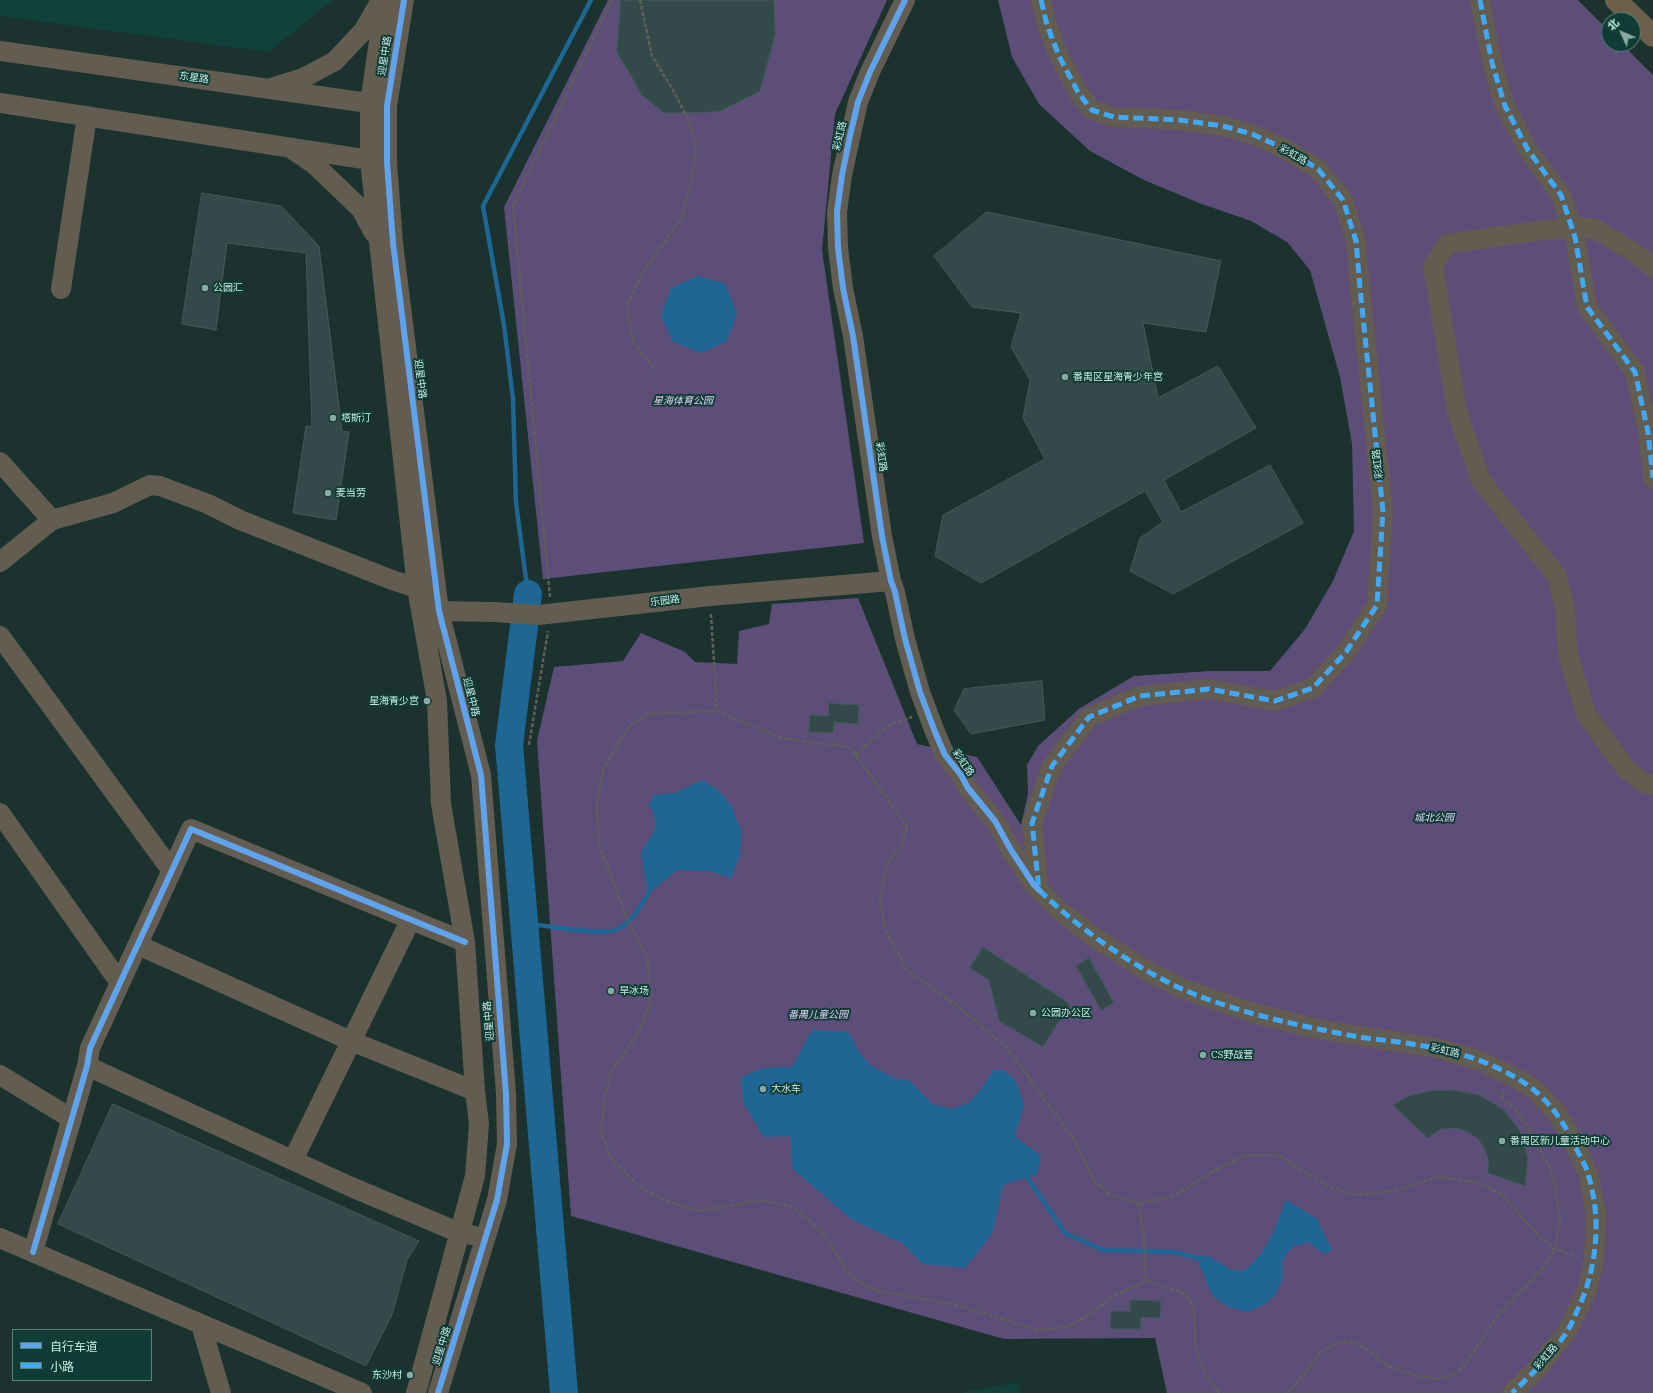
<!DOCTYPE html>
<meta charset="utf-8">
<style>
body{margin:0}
#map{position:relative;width:1653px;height:1393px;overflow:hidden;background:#1b322f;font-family:"IBM Plex Serif","Noto Sans SC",serif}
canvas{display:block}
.legend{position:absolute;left:12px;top:1329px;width:140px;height:52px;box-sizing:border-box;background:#113c36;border:1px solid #59827c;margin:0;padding:5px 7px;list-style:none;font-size:12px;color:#c6ebe4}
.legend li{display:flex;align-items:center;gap:8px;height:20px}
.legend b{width:20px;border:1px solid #59827c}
.north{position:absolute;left:1601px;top:12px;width:40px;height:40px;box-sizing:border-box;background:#113c36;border:1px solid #59827c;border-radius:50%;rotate:314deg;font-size:11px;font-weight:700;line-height:16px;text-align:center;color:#c6ebe4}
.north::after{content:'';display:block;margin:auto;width:14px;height:18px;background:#8aaaa5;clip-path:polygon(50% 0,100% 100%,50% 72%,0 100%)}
</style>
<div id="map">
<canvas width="1653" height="1393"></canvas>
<ul class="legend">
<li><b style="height:5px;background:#60a3ed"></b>自行车道</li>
<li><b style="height:5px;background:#3fa9f5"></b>小路</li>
</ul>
<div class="north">北</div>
</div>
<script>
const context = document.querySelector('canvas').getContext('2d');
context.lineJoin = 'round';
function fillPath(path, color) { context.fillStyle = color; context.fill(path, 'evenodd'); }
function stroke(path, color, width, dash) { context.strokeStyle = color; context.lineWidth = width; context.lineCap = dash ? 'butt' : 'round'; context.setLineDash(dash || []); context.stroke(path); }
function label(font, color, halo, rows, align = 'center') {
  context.font = font + ' "IBM Plex Serif","Noto Sans SC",serif'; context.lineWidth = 4; context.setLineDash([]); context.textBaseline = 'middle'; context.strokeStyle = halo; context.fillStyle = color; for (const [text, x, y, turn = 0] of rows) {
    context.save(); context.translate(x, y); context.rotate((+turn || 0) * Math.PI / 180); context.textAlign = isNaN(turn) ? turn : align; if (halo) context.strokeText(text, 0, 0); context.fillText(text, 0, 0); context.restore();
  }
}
fillPath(new Path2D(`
 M0 0H333L269 52 0 16Z
 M1019 1382 1020 1393H960Z`), '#12413b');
fillPath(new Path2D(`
 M608 0H887L835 114 822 250 864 543 543 579 504 207Z
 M998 0H1578L1609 31V44H1622L1653 75V1393H1167L1155 1338 1004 1339 571 1216 537 741 554 667 623 661 641 633 685 652 695 662 737 664 739 631 769 624 772 604 858 598 917 744 977 757 1021 825 1028 794 1027 765 1038 746 1080 708 1134 676 1210 671H1270L1305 629 1333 581 1354 531 1352 444 1340 377 1310 270 1287 242 1251 221 1199 203 1144 180 1090 151 1039 104 1012 57Z`), '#5d4e79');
fillPath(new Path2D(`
 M698 276 725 284 737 313 727 341 701 353 673 342 661 315 671 288Z
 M702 780 719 791 732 807 741 831 740 855 731 878 709 871 677 870 648 894 641 852C653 834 662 825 649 805L654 795 675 793Z
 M812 1030 848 1032 861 1055 871 1066 892 1077 910 1081 932 1104 951 1109 969 1103 982 1088 993 1070H1004L1015 1080 1024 1104 1015 1137 1041 1156 1037 1174 1003 1185 992 1234 965 1268 923 1264 902 1243 851 1219 793 1169 790 1136 764 1137 743 1102 741 1077 765 1068 792 1067Z
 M1286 1200 1317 1219 1332 1250 1324 1254 1308 1242 1292 1247 1282 1261 1283 1278 1275 1295 1265 1304 1247 1312 1227 1306 1212 1295 1196 1255 1210 1257 1231 1270 1243 1271C1268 1253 1275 1228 1286 1200Z`), '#1e6694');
stroke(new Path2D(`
 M528 594 516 503 513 399 504 325 483 206 591 0
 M524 923C541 925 606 937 618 929 633 920 639 909 648 894
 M1027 1177 1065 1233 1103 1250 1174 1252 1198 1258`), '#1e6694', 4.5);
stroke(new Path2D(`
 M528 594 509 745 564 1393`), '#1e6694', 28);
const building = new Path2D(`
 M621 0H774L775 35 760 91 718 112 664 113 642 95 617 52Z
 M202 193 281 206 319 246 342 431 349 432 336 520 293 513 306 426 312 427 306 253 227 243 216 330 182 324Z
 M987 212 1221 261 1206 332 1143 323 1158 398 1218 366 1256 428 1164 480 1181 512 1270 465 1303 523 1173 594 1130 571 1140 538 1163 522 1145 491 981 583 935 556 943 515 1045 459 1023 418 1030 380 1011 347 1021 313 972 307 934 256Z
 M1042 681 1045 720 971 734 954 710 964 689Z
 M829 703 859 705 858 724 834 722 833 733 809 732 810 715 828 716Z
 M983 947 1070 1004 1043 1047 999 1021 989 980 970 968Z
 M1089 958 1114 1003 1101 1010 1076 966Z
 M1454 1090 1479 1095 1503 1109 1520 1131 1528 1158 1525 1186 1488 1173V1159L1485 1149 1478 1139 1468 1132 1456 1128 1441 1129 1427 1138 1393 1105 1409 1096 1429 1091Z
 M113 1104 419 1241 407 1260 392 1315 366 1366 58 1224Z
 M1130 1300 1161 1301 1160 1318 1141 1317V1329H1110L1111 1311H1130Z`);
fillPath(building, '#344a4a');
stroke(building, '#405a5a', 1);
stroke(new Path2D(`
 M640 0 652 56 673 90 689 121 696 149 691 182 681 219 641 275 627 306 633 342 655 369
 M550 597 513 205 612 0
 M711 614 717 711
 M529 745 548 631
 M856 755 887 726 912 717
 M1504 1091 1501 1097 1514 1108 1535 1138 1553 1175 1560 1219 1555 1249 1578 1257
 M1138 1203 1144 1237 1146 1281
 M1219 1393 1209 1380 1201 1364 1195 1344 1194 1307 1186 1294 1146 1281 1114 1296 1087 1316 1067 1327 1036 1330 961 1306 870 1289 849 1274 822 1231 791 1206 759 1200 701 1211 664 1200 639 1186 611 1158 601 1132 604 1101 612 1070 638 1034 650 1004 648 959 631 928 599 845 597 804 603 769 630 725 649 714 717 711 781 738 850 747 907 826 902 844 887 864 880 900 885 929 907 970 959 1007 1009 1050 1046 1102 1073 1137 1095 1182 1111 1195 1138 1203 1172 1197 1217 1169 1247 1155H1278L1304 1172 1333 1188 1358 1195 1392 1191 1440 1177 1480 1183 1501 1194 1540 1237 1555 1249 1542 1270 1499 1313 1466 1364 1453 1375 1437 1379 1417 1376 1387 1365 1366 1348 1352 1342 1336 1343 1321 1352 1294 1387 1285 1393`), '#5e6159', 2.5, [4, 2]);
stroke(new Path2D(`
 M385 0 370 103V160L417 588 437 701 441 804 465 942 475 1091 479 1124 475 1176 416 1393
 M404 0 387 106V162L393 243 439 611 481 775 506 1094 507 1144 497 1200 438 1393
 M905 0 870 72 858 102 842 175 837 212 838 248 843 288 853 336 882 536 891 581 895 592 905 639 920 692 935 732 945 755 961 775 968 788 995 821 1011 850 1034 885 1059 910 1091 935 1144 969 1183 989 1253 1013 1317 1029 1436 1048 1481 1061 1518 1079 1535 1090 1557 1113 1574 1143 1588 1173 1596 1214 1594 1262 1587 1290 1567 1332 1536 1370 1512 1393
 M1480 0 1492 63 1505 106 1528 150 1561 195 1575 237 1587 307 1635 372 1648 432 1653 478
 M0 51 383 105
 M274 87 303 78 335 61 364 30 380 2
 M0 103 383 162
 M293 150 314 164 361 209 374 233
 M1653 267 1632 251 1595 229 1581 227 1537 231 1447 244 1433 266 1457 411 1481 481 1557 576 1565 609 1568 655 1586 714 1626 769 1644 783 1653 785
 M61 289 87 116
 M0 462 52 520
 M0 562 52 520 113 503 150 485 160 486 208 504 240 520 392 580 417 588H429
 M439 611 495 612 538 615 710 596 891 581
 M0 636 172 871
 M0 813 120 983
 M1039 888 1032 823 1052 766 1089 717 1140 696 1209 689 1275 701 1313 688 1346 652 1377 605 1383 511 1360 288 1356 241 1343 200 1318 169 1285 149 1252 134 1223 126 1180 120 1114 117 1092 110 1079 94 1059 56 1047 25 1041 0
 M138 945 351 1041 475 1091
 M87 1066 349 1186 460 1233 472 1235
 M0 1075 72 1119
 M293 1160 411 919
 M0 1238 362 1393
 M33 1252 87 1066 90 1048 191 829 465 942
 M201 1325 221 1393`), '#625c51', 20);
stroke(new Path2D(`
 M1616 0 1653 36`), '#6d5f4c', 22);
stroke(new Path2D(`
 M1041 0 1047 25 1059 56 1079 94 1092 110 1114 117 1180 120 1223 126 1252 134 1285 149 1318 169 1343 200 1356 241 1360 288 1383 511 1377 605 1346 652 1313 688 1275 701 1209 689 1140 696 1089 717 1052 766 1032 823 1039 890C1078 928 1132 966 1182 989 1237 1013 1300 1026 1359 1037 1378 1040 1398 1041 1417 1045 1452 1050 1487 1060 1518 1079 1546 1095 1564 1121 1577 1150 1581 1158 1586 1166 1588 1174 1602 1219 1597 1268 1578 1309 1574 1317 1571 1326 1566 1333 1551 1356 1531 1375 1512 1393
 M1480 0 1492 63 1505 106 1528 150 1561 195 1575 237 1587 307 1635 372 1648 432 1653 478`), '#3fa9f5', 5, [10, 5]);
stroke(new Path2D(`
 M404 0 387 106V162L393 243 439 611 481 775 506 1094 507 1144 497 1200 438 1393
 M905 0 870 72 858 102 850 136 842 175 837 212 838 248 843 288 853 336 882 536 891 581 895 592 905 639 920 692 935 732 945 755 961 775 968 788 995 821 1011 850 1034 885 1039 890
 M33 1252 87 1066 90 1048 191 829 465 942`), '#60a3ed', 6);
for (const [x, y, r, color] of [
 [205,288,4,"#8aaaa5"],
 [1065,377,4,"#8aaaa5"],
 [333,418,4,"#8aaaa5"],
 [328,493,4,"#8aaaa5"],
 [427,701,4,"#8aaaa5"],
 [611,991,4,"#8aaaa5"],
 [1033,1013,4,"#8aaaa5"],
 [1203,1055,4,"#8aaaa5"],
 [763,1089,4,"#8aaaa5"],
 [1502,1141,4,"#8aaaa5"],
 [410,1375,4,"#8aaaa5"]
]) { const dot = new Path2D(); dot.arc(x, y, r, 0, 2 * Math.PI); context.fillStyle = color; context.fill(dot); stroke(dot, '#113c36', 1.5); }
label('10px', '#c6ebe4', '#113c36', [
 ["迎星中路",385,56,-81],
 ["东星路",194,78,8],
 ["彩虹路",840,136,-77],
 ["彩虹路",1293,155,29],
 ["迎星中路",420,379,83],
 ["彩虹路",881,457,82],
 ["彩虹路",1378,464,-96],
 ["乐园路",665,601,-7],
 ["迎星中路",471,697,76],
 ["彩虹路",963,763,56],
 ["迎星中路",489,1021,-95],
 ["彩虹路",1445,1051,13],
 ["迎星中路",442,1346,-73],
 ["彩虹路",1546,1357,-50]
]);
label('10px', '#c6ebe4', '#113c36', [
 ["公园汇",213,288],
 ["番禺区星海青少年宫",1073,377],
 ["塔斯汀",341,418],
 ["麦当劳",336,493],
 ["星海青少宫",419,701,"right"],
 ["旱冰场",619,991],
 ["公园办公区",1041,1013],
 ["CS野战营",1211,1055],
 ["大水车",771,1089],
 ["番禺区新儿童活动中心",1510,1141],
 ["东沙村",402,1375,"right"]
], 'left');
label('italic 10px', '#e2d3fa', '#113c36', [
 ["星海体育公园",683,401],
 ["城北公园",1434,818],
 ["番禺儿童公园",818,1015]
]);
</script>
